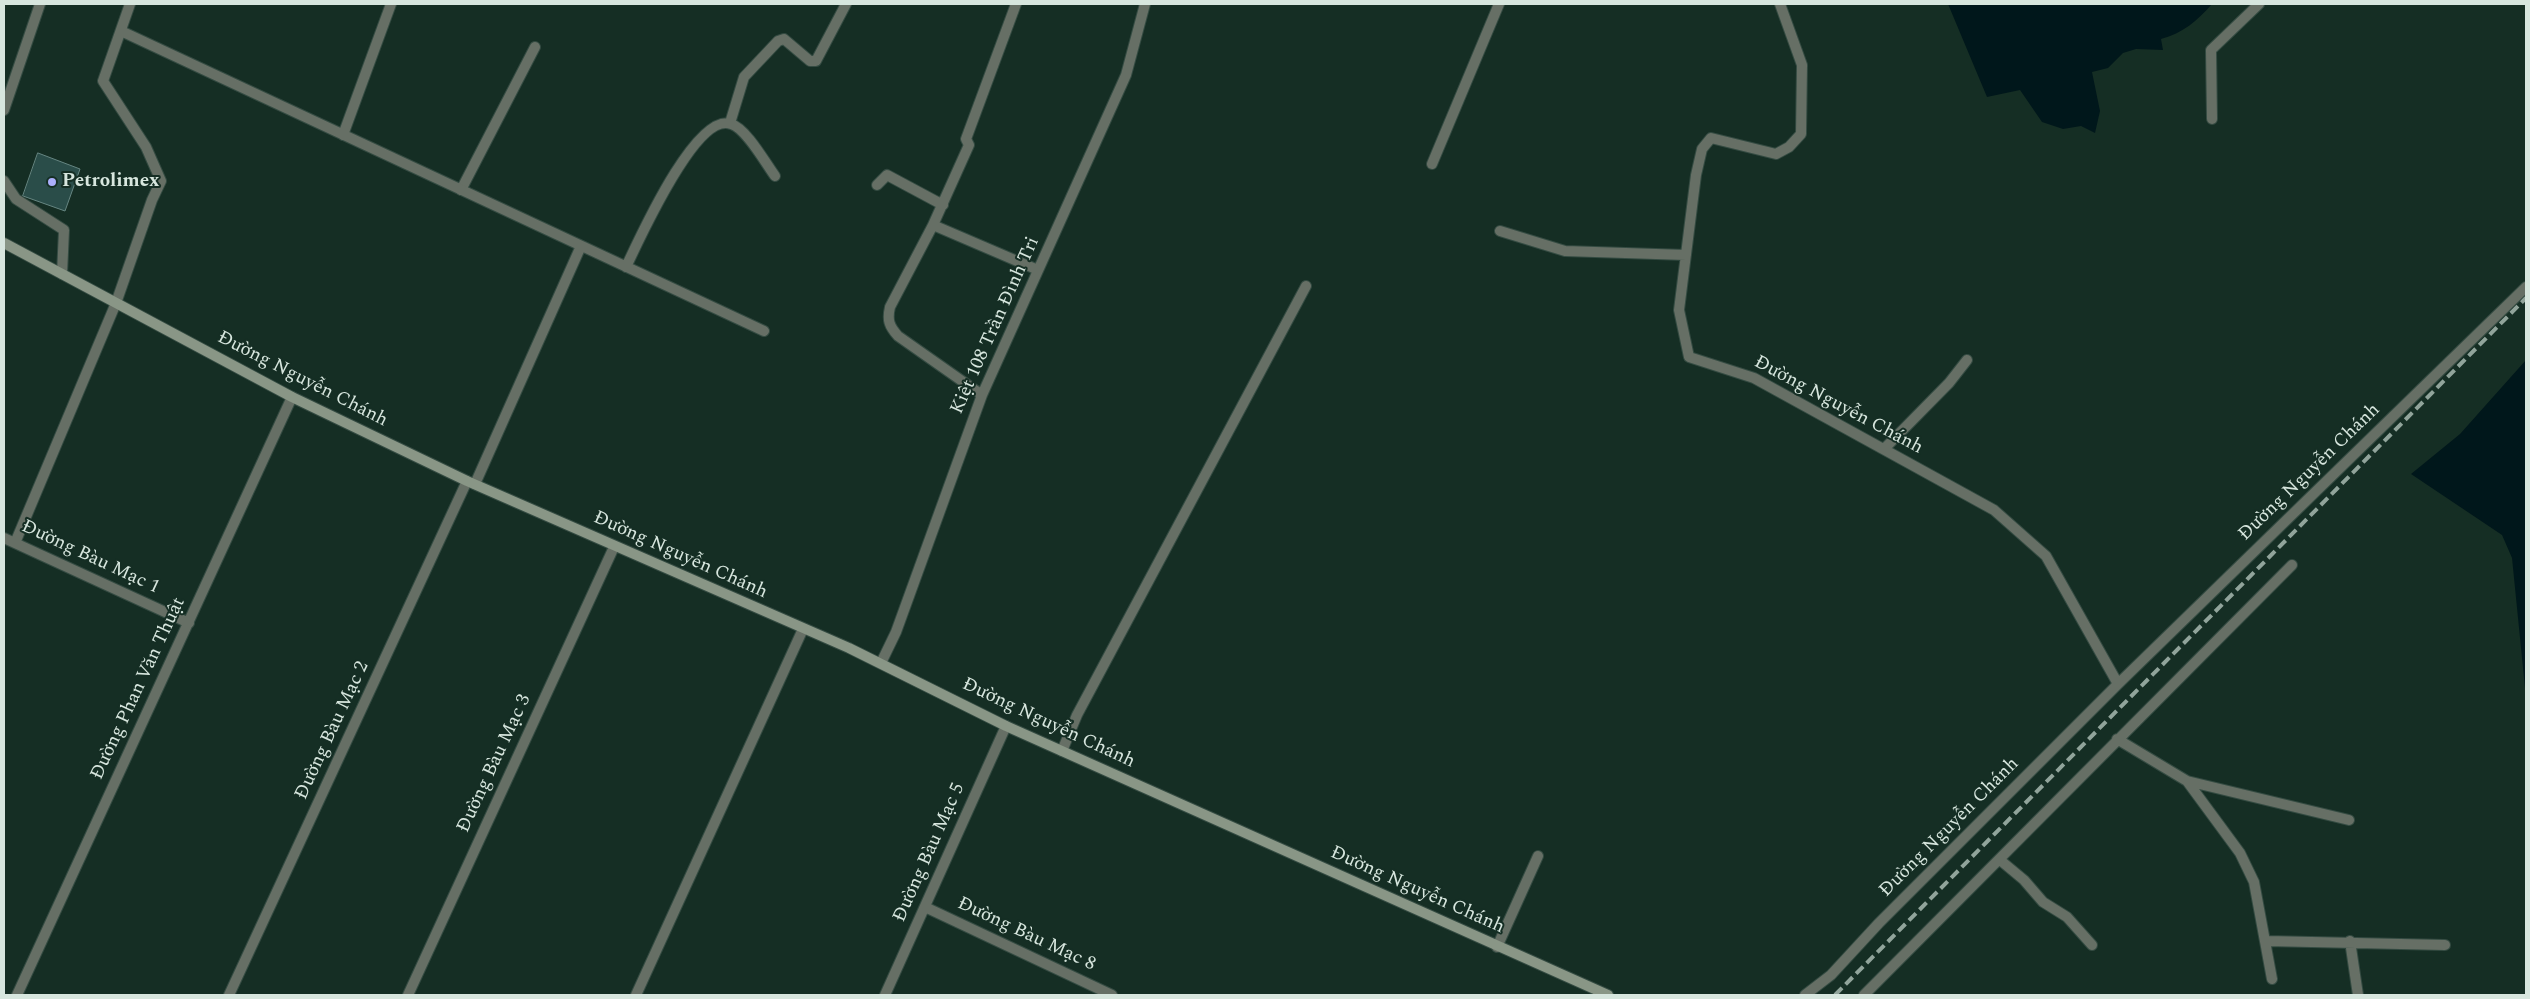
<!DOCTYPE html>
<meta charset="utf-8">
<style>
body{margin:0}
#map{position:relative;width:2530px;height:999px;overflow:hidden;background:#152e24;font-family:Spectral,serif}
canvas{display:block}
.frame{position:absolute;inset:0;border:5px solid #d7e6de;pointer-events:none}
</style>
<div id="map">
<canvas width="2530" height="999"></canvas>
<div class="frame"></div>
</div>
<script>
const context = document.querySelector('canvas').getContext('2d');
context.lineJoin = 'round';
function fillPath(path, color) { context.fillStyle = color; context.fill(path, 'evenodd'); }
function stroke(path, color, width, dash) { context.strokeStyle = color; context.lineWidth = width; context.lineCap = dash ? 'butt' : 'round'; context.setLineDash(dash || []); context.stroke(path); }
function label(font, color, halo, rows, align = 'center') {
  context.font = font + ' Spectral,serif'; context.lineWidth = 4; context.setLineDash([]); context.textBaseline = 'middle'; context.strokeStyle = halo; context.fillStyle = color; for (const [text, x, y, turn = 0] of rows) {
    context.save(); context.translate(x, y); context.rotate((+turn || 0) * Math.PI / 180); context.textAlign = isNaN(turn) ? turn : align; if (halo) context.strokeText(text, 0, 0); context.fillText(text, 0, 0); context.restore();
  }
}
fillPath(new Path2D(`
 M1948 4H2212C2197 21 2183 33 2161 39L2163 50 2136 49 2123 53 2108 68 2092 72 2100 111 2095 133 2081 126 2063 129 2042 122 2020 90 1987 97Z
 M2526 360V698L2512 558 2502 535 2411 474 2460 434Z`), '#00171b');
const building = new Path2D(`
 M38 153 80 169 65 211 23 196Z`);
fillPath(building, '#2a4d49');
stroke(building, '#668682', 1);
const lane = new Path2D(`
 M2212 119 2211 50 2259 4
 M1432 164 1499 4
 M4 181 16 199 64 230 62 274
 M461 190 535 47
 M1062 751 1077 715 1306 286
 M1497 947 1538 856`);
const street = new Path2D(`
 M1016 4 966 139 969 145 933 225 1038 270
 M1780 4 1802 65 1801 134 1789 147 1776 154 1711 138 1702 149 1696 175 1679 310 1689 357 1754 378 1994 510 2046 556 2118 684
 M121 31 764 331
 M4 110 40 4
 M730 123 744 77 778 41 784 39 810 61H816L846 4
 M343 135 391 4
 M877 185 887 175 943 205
 M933 225 890 307C887 320 889 326 898 336L982 395
 M1500 231 1565 251 1686 255
 M626 267C639 240 696 112 731 124 746 128 766 164 775 176
 M1884 449 1949 383 1967 360
 M475 484 581 246
 M4 538 189 623
 M15 543 116 303 152 200 161 181 146 147 103 81 130 4
 M881 663 896 632 982 395 1126 75 1145 4
 M2117 739 2187 781 2349 820
 M2187 781 2240 853 2254 882 2272 979
 M2000 860 2024 880 2043 902 2067 917 2092 945
 M925 907 1112 995
 M2267 941 2445 945
 M2350 941 2358 995
 M17 995 292 397
 M229 995 467 481
 M408 995 614 547
 M636 995 803 629
 M885 995 1006 726
 M1805 995 1831 975 1879 923 2118 684 2526 287
 M1864 995 2292 565`);
const secondary = new Path2D(`
 M4 243 292 397 467 481 849 648 1006 726 1608 995`);
stroke(lane, '#344b42', 12);
stroke(street, '#344b42', 12);
stroke(secondary, '#344b42', 12);
stroke(lane, '#666f65', 10);
stroke(street, '#666f65', 10);
stroke(secondary, '#899686', 10);
stroke(new Path2D(`
 M1835 995 2526 298`), '#91a49b', 4, [10, 5]);
for (const [x, y, r, color] of [
 [52,182,5,"#abaffb"]
]) { const dot = new Path2D(); dot.arc(x, y, r, 0, 2 * Math.PI); context.fillStyle = color; context.fill(dot); stroke(dot, '#152e24', 2); }
label('bold 19px', '#d7e6de', '#152e24', [
 ["Petrolimex",62,182]
], 'left');
label('19px', '#d7e6de', '#152e24', [
 ["Kiệt 108 Trần Đình Tri",996,326,-66],
 ["Đường Nguyễn Chánh",302,380,27],
 ["Đường Nguyễn Chánh",1838,406,28],
 ["Đường Nguyễn Chánh",2310,473,-44],
 ["Đường Nguyễn Chánh",680,556,24],
 ["Đường Bàu Mạc 1",90,558,25],
 ["Đường Phan Văn Thuật",139,689,-65],
 ["Đường Nguyễn Chánh",1048,724,25],
 ["Đường Bàu Mạc 2",333,731,-65],
 ["Đường Bàu Mạc 3",495,764,-65],
 ["Đường Nguyễn Chánh",1950,828,-45],
 ["Đường Bàu Mạc 5",930,853,-66],
 ["Đường Nguyễn Chánh",1417,891,24],
 ["Đường Bàu Mạc 8",1026,935,25]
]);
</script>
